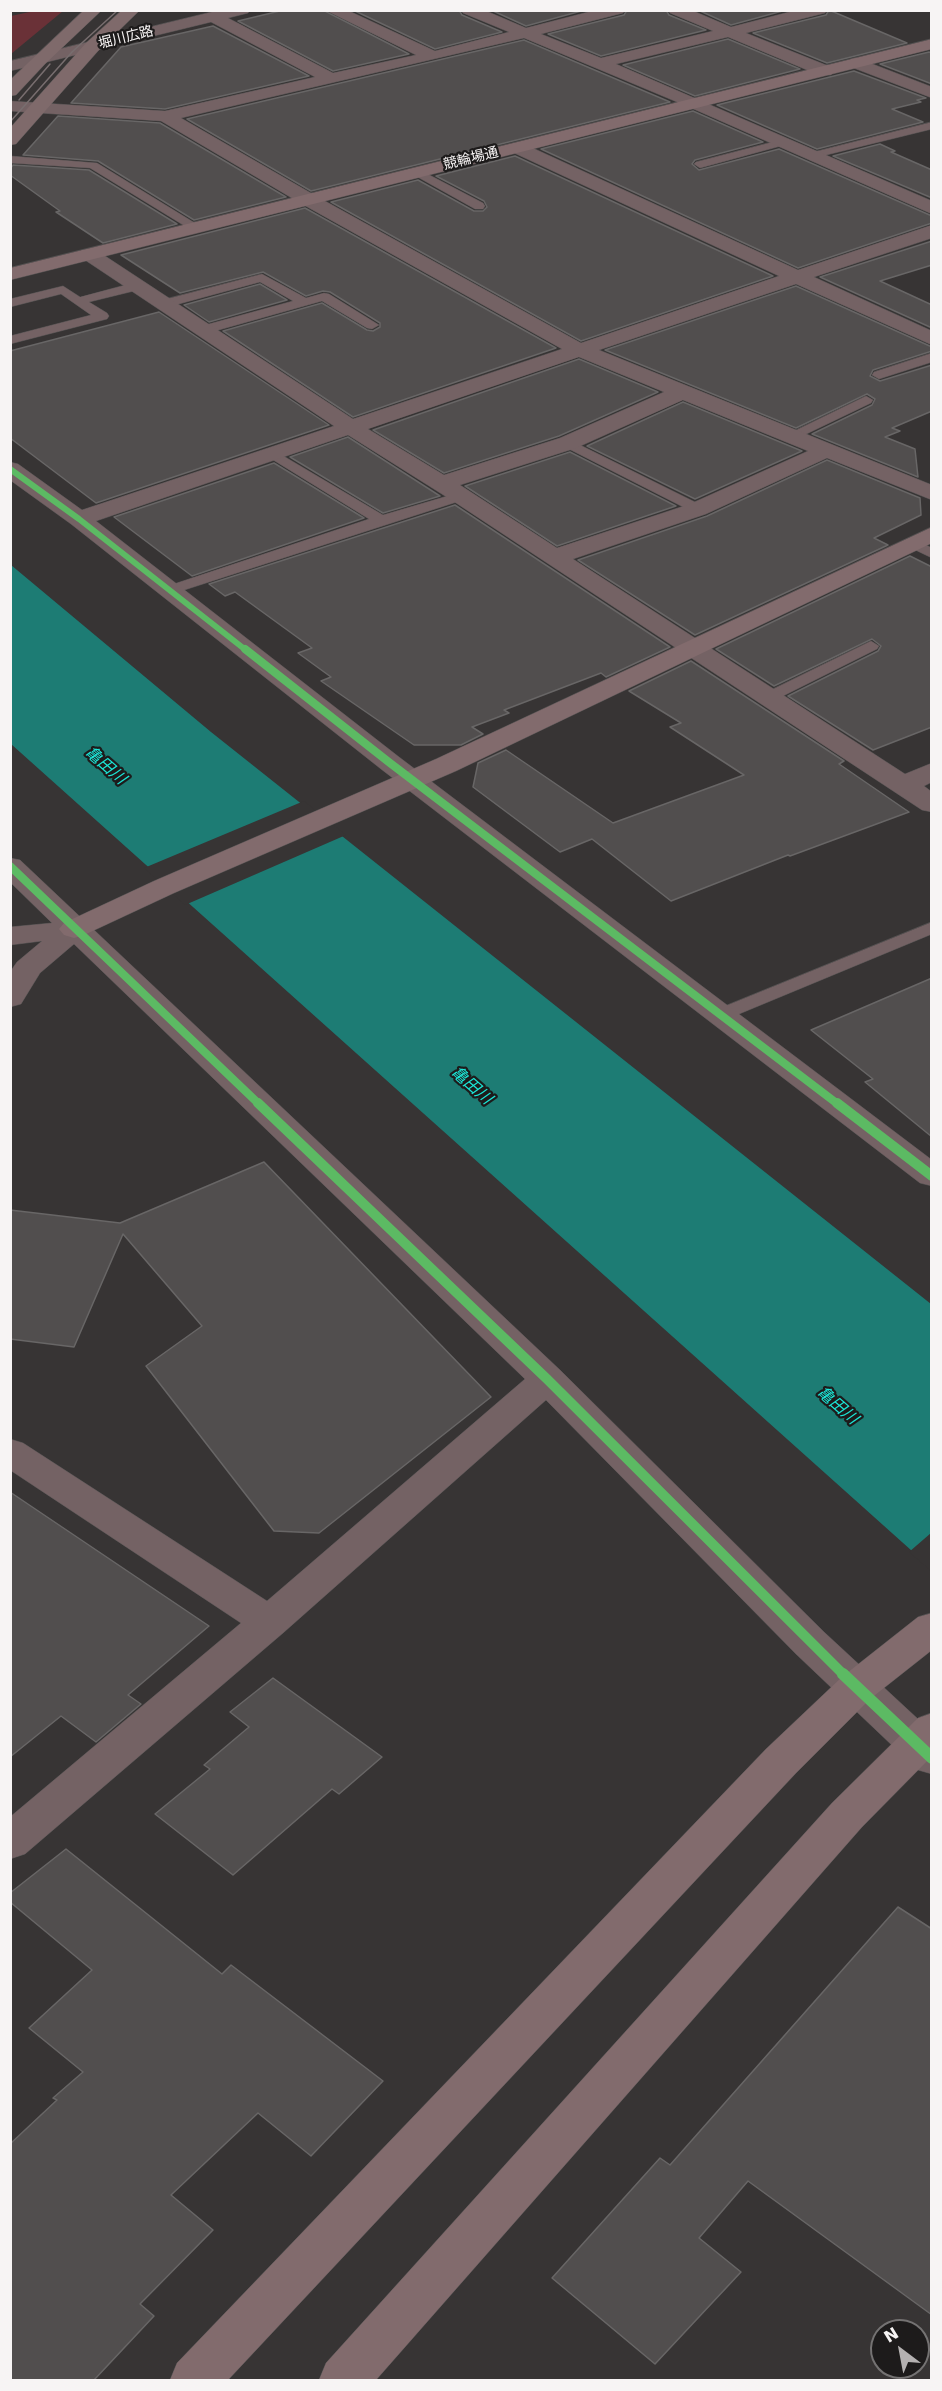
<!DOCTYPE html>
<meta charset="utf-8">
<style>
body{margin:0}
#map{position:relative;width:942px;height:2391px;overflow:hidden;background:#373434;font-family:"DejaVu Sans",sans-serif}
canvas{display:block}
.frame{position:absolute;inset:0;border:12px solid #f7f4f4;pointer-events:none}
.north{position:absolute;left:870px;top:2319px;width:60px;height:60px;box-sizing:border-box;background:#1d1b1b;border:2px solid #747272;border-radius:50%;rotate:328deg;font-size:16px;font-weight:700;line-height:24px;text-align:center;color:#f7f4f4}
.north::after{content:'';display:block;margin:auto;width:21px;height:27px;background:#b4b1b1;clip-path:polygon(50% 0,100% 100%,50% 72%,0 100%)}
</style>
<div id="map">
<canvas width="942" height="2391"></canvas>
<div class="frame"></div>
<div class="north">N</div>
</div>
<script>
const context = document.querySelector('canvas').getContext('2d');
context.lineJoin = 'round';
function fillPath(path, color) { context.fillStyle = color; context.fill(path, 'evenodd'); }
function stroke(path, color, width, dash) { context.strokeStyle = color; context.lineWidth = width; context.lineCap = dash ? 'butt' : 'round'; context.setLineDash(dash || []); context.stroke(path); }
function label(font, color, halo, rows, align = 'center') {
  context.font = font + ' "DejaVu Sans","Noto Sans JP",sans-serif'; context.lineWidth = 4.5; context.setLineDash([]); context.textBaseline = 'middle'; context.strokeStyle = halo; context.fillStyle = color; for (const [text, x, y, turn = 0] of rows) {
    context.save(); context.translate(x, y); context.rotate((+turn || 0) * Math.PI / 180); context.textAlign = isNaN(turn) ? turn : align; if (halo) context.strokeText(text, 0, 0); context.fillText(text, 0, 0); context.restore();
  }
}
fillPath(new Path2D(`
 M34 11H63L11 54V16Z`), '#6a3137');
fillPath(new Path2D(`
 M11 565 211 732 931 1304V1568L11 744Z`), '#1d7c74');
fillPath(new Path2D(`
 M304 801 346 835 185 905 144 868Z
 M931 1533 932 1571H931L909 1552Z`), '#373434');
const building = new Path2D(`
 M284 10H323L409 54 333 71 238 21Z
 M353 10H459L462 15 502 32 435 49Z
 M491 10H585L526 26Z
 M627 10H666L669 15 706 30 601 56 548 34 624 15Z
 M698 10H786L731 25Z
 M829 10 907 43 827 63 753 33 826 15Z
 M213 26 309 76 165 109 71 103 121 47Z
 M728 39 800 69 695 96 623 65Z
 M524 40 670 102 311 191 187 119Z
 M929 52 932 53V84L880 64Z
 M854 71 926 98 917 100 921 102 892 109 923 122 817 149 717 105Z
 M693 111 763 142 695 160 692 164 699 170 779 149 932 216V223L798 268 541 149Z
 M58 116 160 123 286 197 194 220 98 161 23 155Z
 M880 144 895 151 891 152 932 170V198L833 156Z
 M515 156 773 276 581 341 331 202 418 180 474 211H483L487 207 484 201 436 176Z
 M13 165 89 170 177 224 103 243 56 212 60 211 10 175V169Z
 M305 208 556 348 353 417 223 331 322 303 367 330 373 331 380 327V323L330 292 323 291 306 296 263 272 180 293 121 255Z
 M932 241V265L880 281 932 305V328L820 277Z
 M260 284 287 300 209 322 184 305Z
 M796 286 932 347V351L873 370 870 376 880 381 932 365V411L892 428 900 431 885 437 915 449 918 477 812 434 872 405 875 399 867 394 796 428 605 350Z
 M159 312 329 425 96 503 10 438V351Z
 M579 359 658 392 559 436 444 473 373 430Z
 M683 402 802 451 695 499 587 446Z
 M348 437 440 496 383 513 290 457Z
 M570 452 676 506 557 546 465 486Z
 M827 460 920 498 921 515 874 538 888 545 695 635 578 560 707 516Z
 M274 463 364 518 192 576 114 517Z
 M455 505 670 647 606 677 601 673 504 710 509 713 472 727 483 734 461 745H414L321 681 331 677 298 653 312 648 235 592 225 596 209 584Z
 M910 556 932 567V727L873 750 788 696 878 651 881 646 872 639 774 686 716 649Z
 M691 661 844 761 839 764 909 812 790 856 788 855 671 901 592 839 560 852 473 787 478 763 506 750 613 823 744 775 670 727 681 723 629 691Z
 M932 978V1137L865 1082 873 1079 811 1030Z
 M264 1162 491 1397 319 1533 274 1531 146 1366 202 1326 123 1234 74 1347 10 1339V1210L120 1223Z
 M10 1492 209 1626 128 1695 141 1704 96 1742 61 1716 10 1757Z
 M273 1678 382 1757 339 1794 332 1789 233 1875 155 1814 210 1769 204 1765 249 1727 230 1712Z
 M66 1849 222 1974 231 1965 383 2081 311 2156 258 2113 171 2195 213 2230 140 2304 154 2316 94 2380H10V2144L57 2100 53 2098 83 2072 29 2028 92 1970 10 1902V1893Z
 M898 1907 932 1929V2315L748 2181 699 2238 741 2272 655 2364 552 2278 660 2158 670 2165Z`);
fillPath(building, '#514e4e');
stroke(building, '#686666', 1.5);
const lane = new Path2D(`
 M932 122V129L814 158 808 155 810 153Z
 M784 139 790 142 788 144 700 168 694 164 696 162Z
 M10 156 97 163 203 228 201 231H193L90 168 10 163Z
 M418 169 483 203 485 206 483 209H475L414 175V171Z
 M262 274 306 298 324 293 329 294 379 325 372 329 367 328 322 301 208 333H198L196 330 198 327 293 301 260 282 164 308 158 304 159 301Z
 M137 282 142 283 143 286 142 289 89 302 107 313 109 316 107 319 10 344V336L91 315 61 294 10 307V299L63 286 80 297Z
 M932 353V362L879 379 872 375 874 372Z
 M866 396 873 400 871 403 796 439H786L784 436Z
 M568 439 703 506 705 509 698 513 693 512 563 446 561 443Z
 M275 451 383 515 461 492 468 496 466 499 175 593H165L162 590 165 587 369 519 270 458 268 455Z
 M912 538 932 548V558L907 546 904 543Z
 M871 641 879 646 877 649 775 700H763L761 697 763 694Z
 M932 922V934L727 1019H713L710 1015 713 1011Z`);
const street = new Path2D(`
 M220 10H250L248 13 228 18 333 73 416 55 325 10H347L435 51 509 32 463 13 461 10H484L526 28 596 10H625L623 13 541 34 601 58 713 31 670 13 668 10H691L731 27 797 10H827L825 13 746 33 831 67 834 71 831 75H819L728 37 616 64 932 201V214L689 107 524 38 181 118 316 196 581 343 779 276 512 152 509 148 512 144H524L798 270 932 225V238L814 277 932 331V345L796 284 599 350 932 485V500L827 458 706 514 573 559 905 774 932 763V782L924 786 932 792V812L922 810 453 501 348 435 96 521 399 757 932 1160V1186L920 1183 381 769 71 524 10 480V462L18 464 82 510 334 426 82 258 79 254 82 250H96L353 419 562 349 302 204 161 121 10 111V101L165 111 315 77 211 22 10 71V61ZM579 357 664 392 560 438 444 475 368 429ZM683 400 808 451 690 504 557 548 460 485 576 448Z
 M857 58 932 87V98L851 67 849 63 851 59Z
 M10 858 20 860 560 1370 824 1632 932 1732V1774L918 1770 796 1654 546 1400 283 1633 25 1854 10 1859V1817L241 1623 10 1470V1439L23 1443 267 1601 525 1379 74 944 40 973 21 1004 10 1007V972L17 962 42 941 10 945V927L52 923 10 882Z`);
const secondary = new Path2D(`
 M932 39V49L10 280V268Z
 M932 527V543L456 771 174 893 84 935 74 938 64 935 59 929 64 923 154 881 436 759Z
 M932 1613V1650L870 1699 796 1773 228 2380H170L177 2363 766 1749 842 1677 918 1617Z
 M932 1713V1756L862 1827 376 2380H319L326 2363 832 1803 918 1718Z`);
const primary = new Path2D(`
 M84 10H102L45 64 16 95 10 96V80Z
 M122 10H140L98 51 16 144 10 145V128L86 43Z`);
stroke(lane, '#515050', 1);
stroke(street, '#515050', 1);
stroke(secondary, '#515050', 1);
stroke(primary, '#515050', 1);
fillPath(lane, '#746264');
fillPath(street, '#746264');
fillPath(secondary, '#826b6d');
fillPath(primary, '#7f6a6b');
stroke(new Path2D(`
 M19 100 50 64
 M10 122 72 52 118 10`), '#786e6f', 1.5);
stroke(new Path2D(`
 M10 469 79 519 247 651`), '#5cba63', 6);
stroke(new Path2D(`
 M245 649 390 763 839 1105
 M10 866 260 1105`), '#5cba63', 8);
stroke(new Path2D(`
 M258 1103 547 1379 844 1675
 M837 1103 932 1176`), '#5cba63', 10);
stroke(new Path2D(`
 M843 1674 932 1758`), '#5cba63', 12);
label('14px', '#f7f4f4', '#1d1b1b', [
 ["堀川広路",126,38,-14],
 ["競輪場通",471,159,-14]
]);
label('italic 16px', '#1be6d7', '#1d1b1b', [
 ["亀田川",105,766,41],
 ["亀田川",471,1086,41],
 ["亀田川",837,1406,41]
]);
</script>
